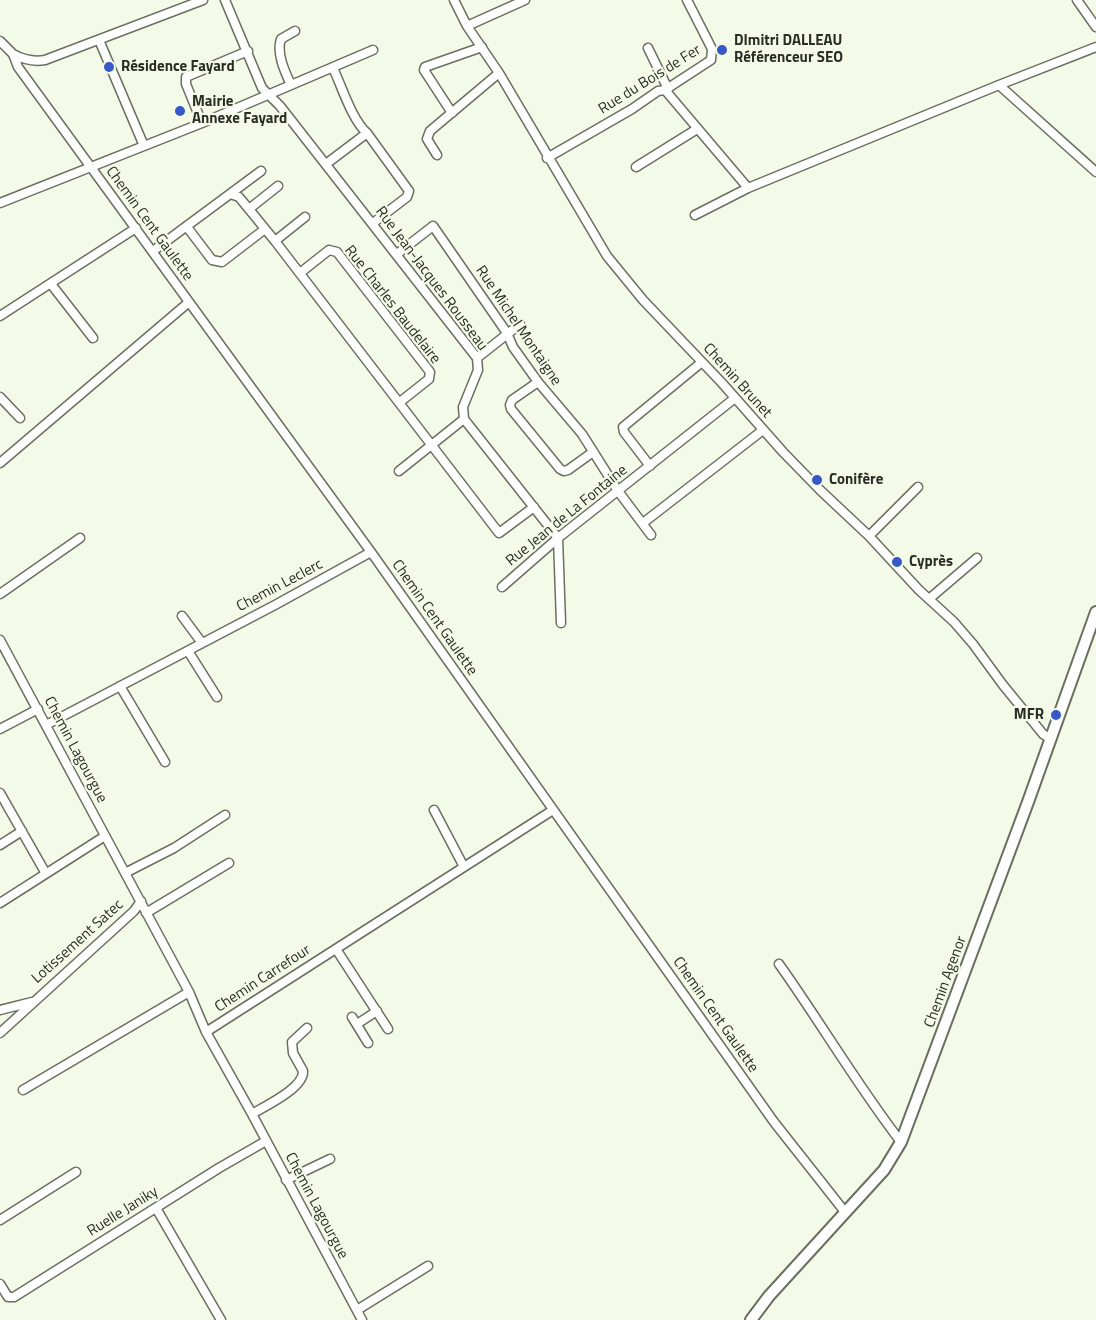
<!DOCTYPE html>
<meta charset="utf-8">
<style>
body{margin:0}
canvas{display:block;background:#f3fbe8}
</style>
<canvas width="1096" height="1320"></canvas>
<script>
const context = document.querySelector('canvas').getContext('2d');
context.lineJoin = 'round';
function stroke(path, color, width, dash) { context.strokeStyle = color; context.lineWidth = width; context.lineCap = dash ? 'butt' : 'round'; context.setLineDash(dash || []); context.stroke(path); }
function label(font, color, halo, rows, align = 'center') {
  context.font = font + ' "Titillium Web",sans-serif'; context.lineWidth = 4.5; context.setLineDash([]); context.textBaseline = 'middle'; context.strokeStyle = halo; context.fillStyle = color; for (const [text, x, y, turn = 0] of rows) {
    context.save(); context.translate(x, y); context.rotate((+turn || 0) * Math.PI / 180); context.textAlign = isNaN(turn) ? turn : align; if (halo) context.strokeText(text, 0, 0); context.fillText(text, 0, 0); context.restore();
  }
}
const minor = new Path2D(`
 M225 0 262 88 280 106 477 358 478 370 463 407 464 419 558 538 561 623
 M454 0 467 26 499 73 607 256 643 300 722 383 783 452 820 490 869 536 919 590 954 622 973 644 1003 685 1043 734 1051 739
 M1077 0 1096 27
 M467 26 525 0
 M99 40 144 146
 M0 41 13 54 18 67 371 552 774 1122 845 1212
 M648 48 668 89
 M13 54C24 60 33 62 45 60L203 0
 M333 68C342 87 352 120 367 133
 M291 85C285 72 276 53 281 39L295 31
 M999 85 1096 172
 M665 90 748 188
 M452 113 424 70 425 67 482 47
 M202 123 186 84V77L248 51
 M437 155 427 139 430 131 499 73
 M547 158 632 109 658 91 665 90 711 60 712 49 687 0
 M326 164 367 133 409 191 407 197 373 223
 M636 167 697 129
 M231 194 239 197 275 241 499 533 534 507
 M0 203 202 123 373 50
 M249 209 278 186
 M695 215 748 188 999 85 1096 47
 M187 227 212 260 222 262 265 229
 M275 241 305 217
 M153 251 261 171
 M397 254 433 226 507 333 513 347 538 382 582 434 618 491 651 535
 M300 273 329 250 337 252 430 372 429 379 400 402
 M51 284 93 338
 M0 316 136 228
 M477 358 520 324
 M538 382 512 400 510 405 511 409 560 469 564 471 568 470 593 452
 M0 397 20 418
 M0 463 189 302
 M650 466 624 432 623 427 702 362
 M399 471 464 419
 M643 523 763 430
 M869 536 918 487
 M502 587 558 538 735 398
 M0 594 80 538
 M929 599 977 558
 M182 616 202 643
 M0 640 189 992 206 1032 252 1114 362 1320
 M188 651 217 697
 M120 686 165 762
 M46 725 275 605 371 552
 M0 729 38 709
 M0 793 45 872
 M434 810 464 867
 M0 845 22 831
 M125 873 174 848 225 815
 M0 903 105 836
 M146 913 229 863
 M336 949 388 1029
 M779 964C821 1023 857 1085 901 1142
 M0 1010 32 1002
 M352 1017 368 1043
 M357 1024 377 1011
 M206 1032 553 810
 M0 1033 134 911 141 901
 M23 1090 189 992
 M252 1114C265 1106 304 1088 303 1071L293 1053 292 1042 307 1028
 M286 1180 330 1159
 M156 1208 221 1320
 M0 1220 76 1172
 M0 1284 8 1297H14L219 1168 266 1141
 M357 1310 428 1266`);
const major = new Path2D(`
 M751 1320 769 1296 884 1170 901 1142 1028 802 1096 612`);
stroke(minor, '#6a7060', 11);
stroke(major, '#6a7060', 14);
stroke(minor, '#fff', 8);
stroke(major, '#fff', 10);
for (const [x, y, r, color] of [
 [722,50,6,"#3858c9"],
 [109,67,6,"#3858c9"],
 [180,111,6,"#3858c9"],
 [817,480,6,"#3858c9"],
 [897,562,6,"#3858c9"],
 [1056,715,6,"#3858c9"]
]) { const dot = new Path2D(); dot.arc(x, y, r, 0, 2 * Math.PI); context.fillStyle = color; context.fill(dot); stroke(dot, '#f3fbe8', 2); }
label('bold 15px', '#2a2c25', '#f3fbe8', [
 ["DImitri DALLEAU",734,41],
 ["Référenceur SEO",734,58],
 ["Résidence Fayard",121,67],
 ["Mairie",192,102],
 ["Annexe Fayard",192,119],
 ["Conifère",829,480],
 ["Cyprès",909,562],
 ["MFR",1044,715,"right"]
], 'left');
label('15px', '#2a2c25', '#f3fbe8', [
 ["Rue du Bois de Fer",650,80,-32],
 ["Chemin Cent Gaulette",149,224,54],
 ["Rue Jean-Jacques Rousseau",431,279,53],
 ["Rue Charles Baudelaire",392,305,52],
 ["Rue Michel Montaigne",518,326,56],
 ["Chemin Brunet",737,381,48],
 ["Rue Jean de La Fontaine",567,516,-39],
 ["Chemin Leclerc",280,586,-28],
 ["Chemin Cent Gaulette",434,618,55],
 ["Chemin Lagourgue",75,750,62],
 ["Lotissement Satec",78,942,-42],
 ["Chemin Carrefour",263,979,-33],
 ["Chemin Agenor",946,982,-70],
 ["Chemin Cent Gaulette",715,1015,55],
 ["Chemin Lagourgue",316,1206,62],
 ["Ruelle Janiky",123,1212,-32]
]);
</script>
